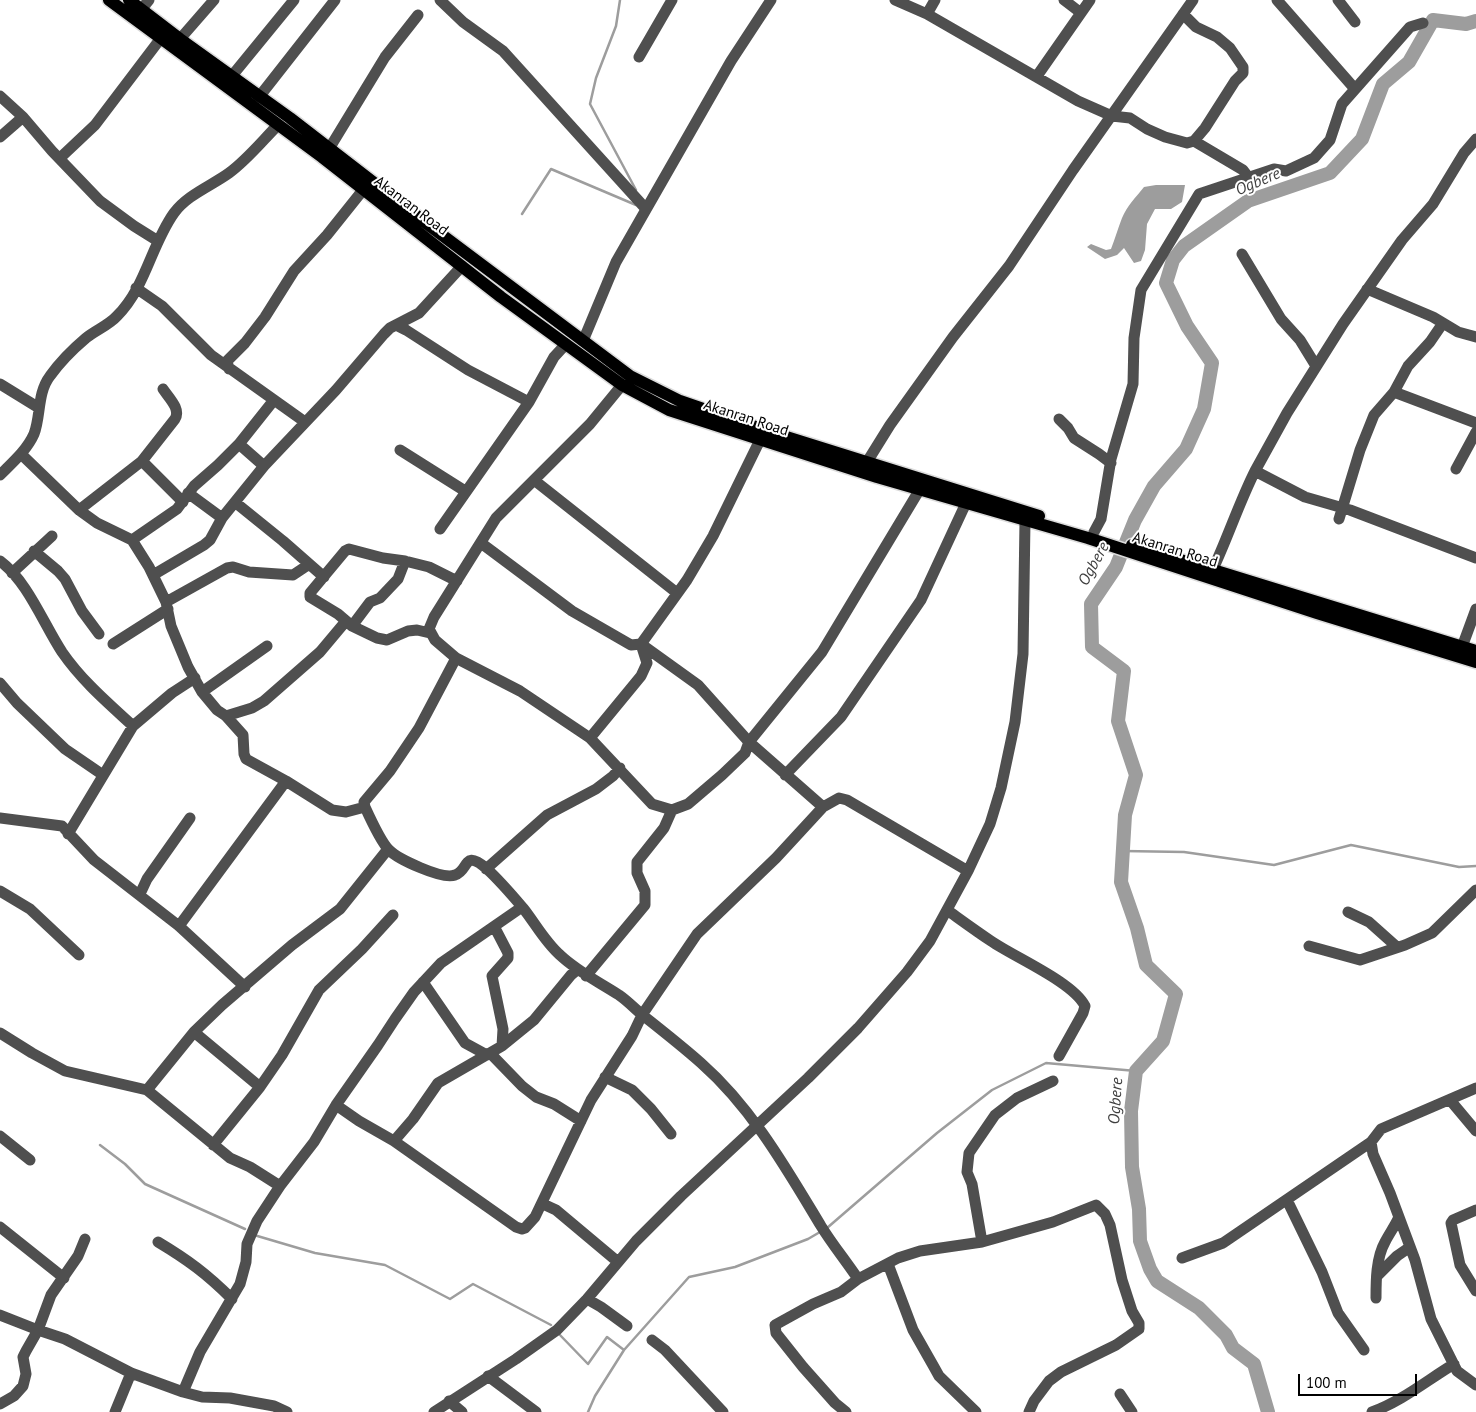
<!DOCTYPE html>
<style>
body{margin:0}
#map{position:relative;width:1476px;height:1412px;overflow:hidden;background:#fff;font-family:"PT Sans",sans-serif}
canvas{display:block}
.scale{position:absolute;left:1298px;top:1374px;width:119px;height:22px;box-sizing:border-box;border:2px solid #000;border-top:0;padding-left:6px;font-size:15px;line-height:18px;white-space:nowrap;color:#000;-webkit-text-stroke:4px #fff;paint-order:stroke}
</style>
<div id="map">
<canvas width="1476" height="1412"></canvas>
<div class="scale">100 m</div>
</div>
<script>
const context = document.querySelector('canvas').getContext('2d');
context.lineJoin = 'round';
function fillPath(path, color) { context.fillStyle = color; context.fill(path, 'evenodd'); }
function stroke(path, color, width, dash) { context.strokeStyle = color; context.lineWidth = width; context.lineCap = dash ? 'butt' : 'round'; context.setLineDash(dash || []); context.stroke(path); }
function label(font, color, halo, rows, align = 'center') {
  context.font = font + ' "PT Sans",sans-serif'; context.lineWidth = 4; context.setLineDash([]); context.textBaseline = 'middle'; context.strokeStyle = halo; context.fillStyle = color; for (const [text, x, y, turn = 0] of rows) {
    context.save(); context.translate(x, y); context.rotate((+turn || 0) * Math.PI / 180); context.textAlign = isNaN(turn) ? turn : align; if (halo) context.strokeText(text, 0, 0); context.fillText(text, 0, 0); context.restore();
  }
}
fillPath(new Path2D(`
 M1156 185H1185L1182 202 1171 209H1155L1147 224 1145 250 1141 261 1134 263 1124 248 1117 255 1105 259 1087 247 1091 244 1106 250 1111 249C1115 239 1118 228 1122 218 1127 206 1136 197 1144 187Z`), '#9d9d9d');
stroke(new Path2D(`
 M620 0 616 26 596 78 590 104 636 190
 M522 214 551 169 636 205
 M1123 851 1184 852 1274 865 1351 845 1459 867 1476 866
 M100 1145 125 1164 145 1184 245 1229
 M827 1228 937 1133 992 1090 1046 1063 1136 1071
 M254 1235 315 1253 385 1265 450 1299 473 1284 551 1325
 M559 1334 588 1364 607 1337 624 1350
 M588 1412 595 1396 624 1350 689 1277 735 1267 808 1239 820 1232`), '#9d9d9d', 2.5);
stroke(new Path2D(`
 M1268 1412 1254 1364 1233 1348 1226 1335 1199 1308 1157 1281 1150 1269 1140 1241 1139 1209 1132 1167 1131 1111 1136 1071 1163 1041 1176 994 1146 965 1137 928 1121 882 1125 815 1136 775 1118 721 1124 671 1092 647 1091 604 1116 567 1135 520 1154 486 1186 449 1204 409 1212 363 1187 326 1166 283 1173 260 1184 246 1248 201 1330 173 1362 139 1383 84 1409 62 1433 20 1466 24 1476 21`), '#9d9d9d', 14);
const major = new Path2D(`
 M109 0 322 157 501 297 622 385 669 410 877 477 1088 538 1317 613 1476 662
 M129 0 180 39 290 118 422 220 630 376 680 401 764 430 1039 516
 M1132 545 1476 651`);
stroke(major, '#dbdbdb', 15);
stroke(new Path2D(`
 M440 0 463 22 503 51 646 209
 M895 0 927 14 1078 101 1112 116 1130 118 1147 129 1165 137 1187 143 1194 141 1205 128 1235 81 1243 73V67L1230 48 1217 37 1196 27 1183 14
 M1064 0 1081 13
 M1277 0 1355 89
 M1338 0 1355 22
 M927 14 935 0
 M136 16 149 0
 M180 39 214 0
 M639 57 672 0
 M1037 76 1090 0
 M231 77 294 0
 M0 96 23 117 52 151 100 201 134 226 158 241
 M259 97 335 0
 M0 137 23 117
 M1194 141 1243 170 1249 178
 M329 149 385 57 418 15
 M60 158 95 125 161 38
 M1242 254 1281 319 1300 340 1316 366
 M136 288 162 306 211 355 305 422
 M1367 289 1433 317 1458 332 1476 337
 M396 325 406 330 468 370 529 402
 M583 341 616 262 731 61 771 0
 M229 369 227 361 245 343 265 317 294 271 327 235 363 190
 M0 384 39 408
 M622 385 590 424 496 518 434 617 429 629 435 640 456 658 520 691 590 738 652 804 672 810 688 804 722 775 745 753 749 742 822 652 920 489
 M1394 392 1476 423
 M1059 419 1068 428 1074 438 1099 454 1111 463
 M239 444 264 466
 M400 450 465 491
 M21 454 79 510 97 523 132 540 149 567 166 602 171 626 188 667 202 692 217 710 226 716 243 735 244 754 246 759 286 781 332 810 346 812 365 807
 M142 461 183 502
 M867 462 890 425 953 337 1009 266 1073 170 1193 0
 M1456 469 1476 432
 M1255 471 1287 413 1343 324 1402 240 1433 204 1464 153 1476 139
 M0 475C12 463 27 450 34 434 41 416 37 393 50 376 60 362 73 349 86 338 96 330 109 325 117 316 146 287 151 245 174 213 187 195 211 186 229 173 247 160 263 140 278 125
 M534 480 677 593
 M188 493 222 518
 M236 503 283 541 324 577
 M79 510 142 461 175 419C181 409 169 398 163 389
 M1339 519 1360 450 1374 415 1394 392 1408 366 1430 342 1443 323
 M440 529 529 402 554 357 566 344
 M1094 532 1101 519 1111 459 1133 384 1134 338 1141 290 1199 194 1274 169 1286 171 1314 158 1330 140 1342 104 1410 27 1423 23
 M132 540 177 509 194 486 218 465 239 444 274 400
 M481 543 572 611 631 645 641 644 698 685 749 742 823 807 839 798 847 800 968 871
 M34 551 58 571 65 579 82 611 99 634
 M0 561C28 582 43 623 62 652 82 681 108 703 133 726
 M1213 569C1228 537 1239 503 1255 471L1305 497 1350 510 1476 558
 M12 573 52 536
 M153 575 204 545 210 540 222 518 264 466 336 390 384 334 390 328 419 313 462 266
 M166 602 227 568 233 567 249 572 293 575 308 565
 M352 626 370 602 380 598 398 579 405 561
 M430 633 417 630 408 631 387 640 377 638 352 626 338 614 310 597V593L345 551 349 549 383 558 405 561 429 567 457 581
 M113 644 168 609
 M1462 647 1476 609
 M456 658 419 728 390 771 364 802 365 807C370 818 381 842 389 850 398 859 442 880 455 875 469 871 463 848 487 869 499 880 512 895 523 908 535 923 545 942 560 955 578 972 599 982 619 995 629 1002 636 1010 645 1017 664 1032 683 1047 701 1063 752 1108 786 1168 821 1226 832 1244 846 1261 858 1279
 M0 683 17 703 65 749 103 775
 M202 692 267 646
 M226 716 252 708 264 701 320 652 346 621
 M590 738 641 676 647 663 641 644 687 580 713 536 760 440
 M785 775 841 717 921 600 966 503
 M0 818 62 826 94 860 179 926 245 987
 M68 834 133 726 172 693 195 678
 M486 869 547 815 596 789 613 776 620 768
 M0 891 30 909 79 955
 M140 894 147 879 190 818
 M947 910C961 920 976 931 991 941 1014 957 1073 982 1085 1006L1083 1013 1059 1056
 M1348 912 1369 922 1397 947
 M179 926 286 781
 M495 928 508 953V958L492 976 503 1029 502 1046
 M1309 946 1360 960 1405 945 1432 933 1476 890
 M586 976 645 905V891L637 873V862L664 828 672 810
 M423 982 465 1043 487 1055
 M194 1032 260 1087
 M0 1033 32 1053 65 1071 147 1090 230 1158 250 1167 280 1186
 M490 1053 522 1086 536 1097 554 1104 581 1121
 M605 1077 632 1090 651 1109 671 1134
 M147 1090 194 1032 222 1005 292 945 340 909 388 849
 M1450 1100 1476 1131
 M336 1105 359 1121 394 1141 516 1227 522 1229 525 1228 535 1217 591 1100 632 1036 642 1015 697 934 776 858 823 807
 M0 1136 30 1160
 M394 1141 413 1119 438 1083 502 1046 534 1020 571 975 577 970
 M1371 1142 1373 1154 1390 1193 1415 1260 1431 1319 1457 1371 1476 1385
 M213 1145 260 1087 282 1055 319 990 362 949 393 915
 M1287 1200 1322 1272 1338 1313 1364 1350
 M543 1204 556 1210 618 1262
 M1476 1210 1453 1220 1451 1223 1460 1265 1476 1291
 M0 1227 64 1278
 M158 1242C188 1260 207 1274 232 1299
 M982 1242 972 1184 967 1172 969 1153 995 1115 1017 1098 1053 1081
 M1182 1258 1223 1243 1371 1142 1381 1129 1476 1088
 M888 1264 913 1330 934 1367 939 1376 976 1412
 M1377 1276 1397 1256 1410 1247
 M1376 1298C1376 1281 1376 1258 1385 1242 1389 1234 1395 1226 1399 1217
 M587 1299 601 1307 627 1326
 M0 1315 38 1330 65 1339 131 1373 183 1392 202 1397 230 1398 274 1406 287 1412
 M652 1340 665 1350 723 1412
 M488 1376 536 1412
 M183 1392 200 1352 240 1284 246 1262 247 1244 257 1221 280 1186 314 1142 336 1105 378 1045 395 1019 414 992 441 963 522 907
 M1120 1394 1132 1412
 M449 1401 462 1412
 M0 1404 14 1396 23 1386 26 1374 23 1357 26 1351 38 1330 51 1295 78 1256 85 1239
 M115 1412 131 1373
 M434 1412 516 1359 557 1330 587 1299 636 1241 681 1196 808 1078 858 1028 907 972 930 941 968 871 990 824 1001 788 1015 722 1023 654 1025 521
 M846 1412 835 1403 803 1367 776 1333 775 1325 813 1304 841 1292 858 1279 898 1258 920 1251 982 1242 1053 1222 1096 1205 1105 1214 1110 1225 1122 1280 1132 1311 1139 1323V1329L1116 1345 1061 1372 1049 1381 1034 1401 1029 1412
 M1372 1412C1402 1401 1426 1381 1454 1364`), '#4f4f4f', 11);
stroke(major, '#000', 12);
label('15px', '#000', '#fff', [
 ["Akanran Road",411,206,37],
 ["Akanran Road",746,418,18],
 ["Akanran Road",1175,550,17]
]);
label('italic 16px', '#3e3e3e', '#fff', [
 ["Ogbere",1258,182,-23],
 ["Ogbere",1094,564,-61],
 ["Ogbere",1116,1101,-86]
]);
</script>
